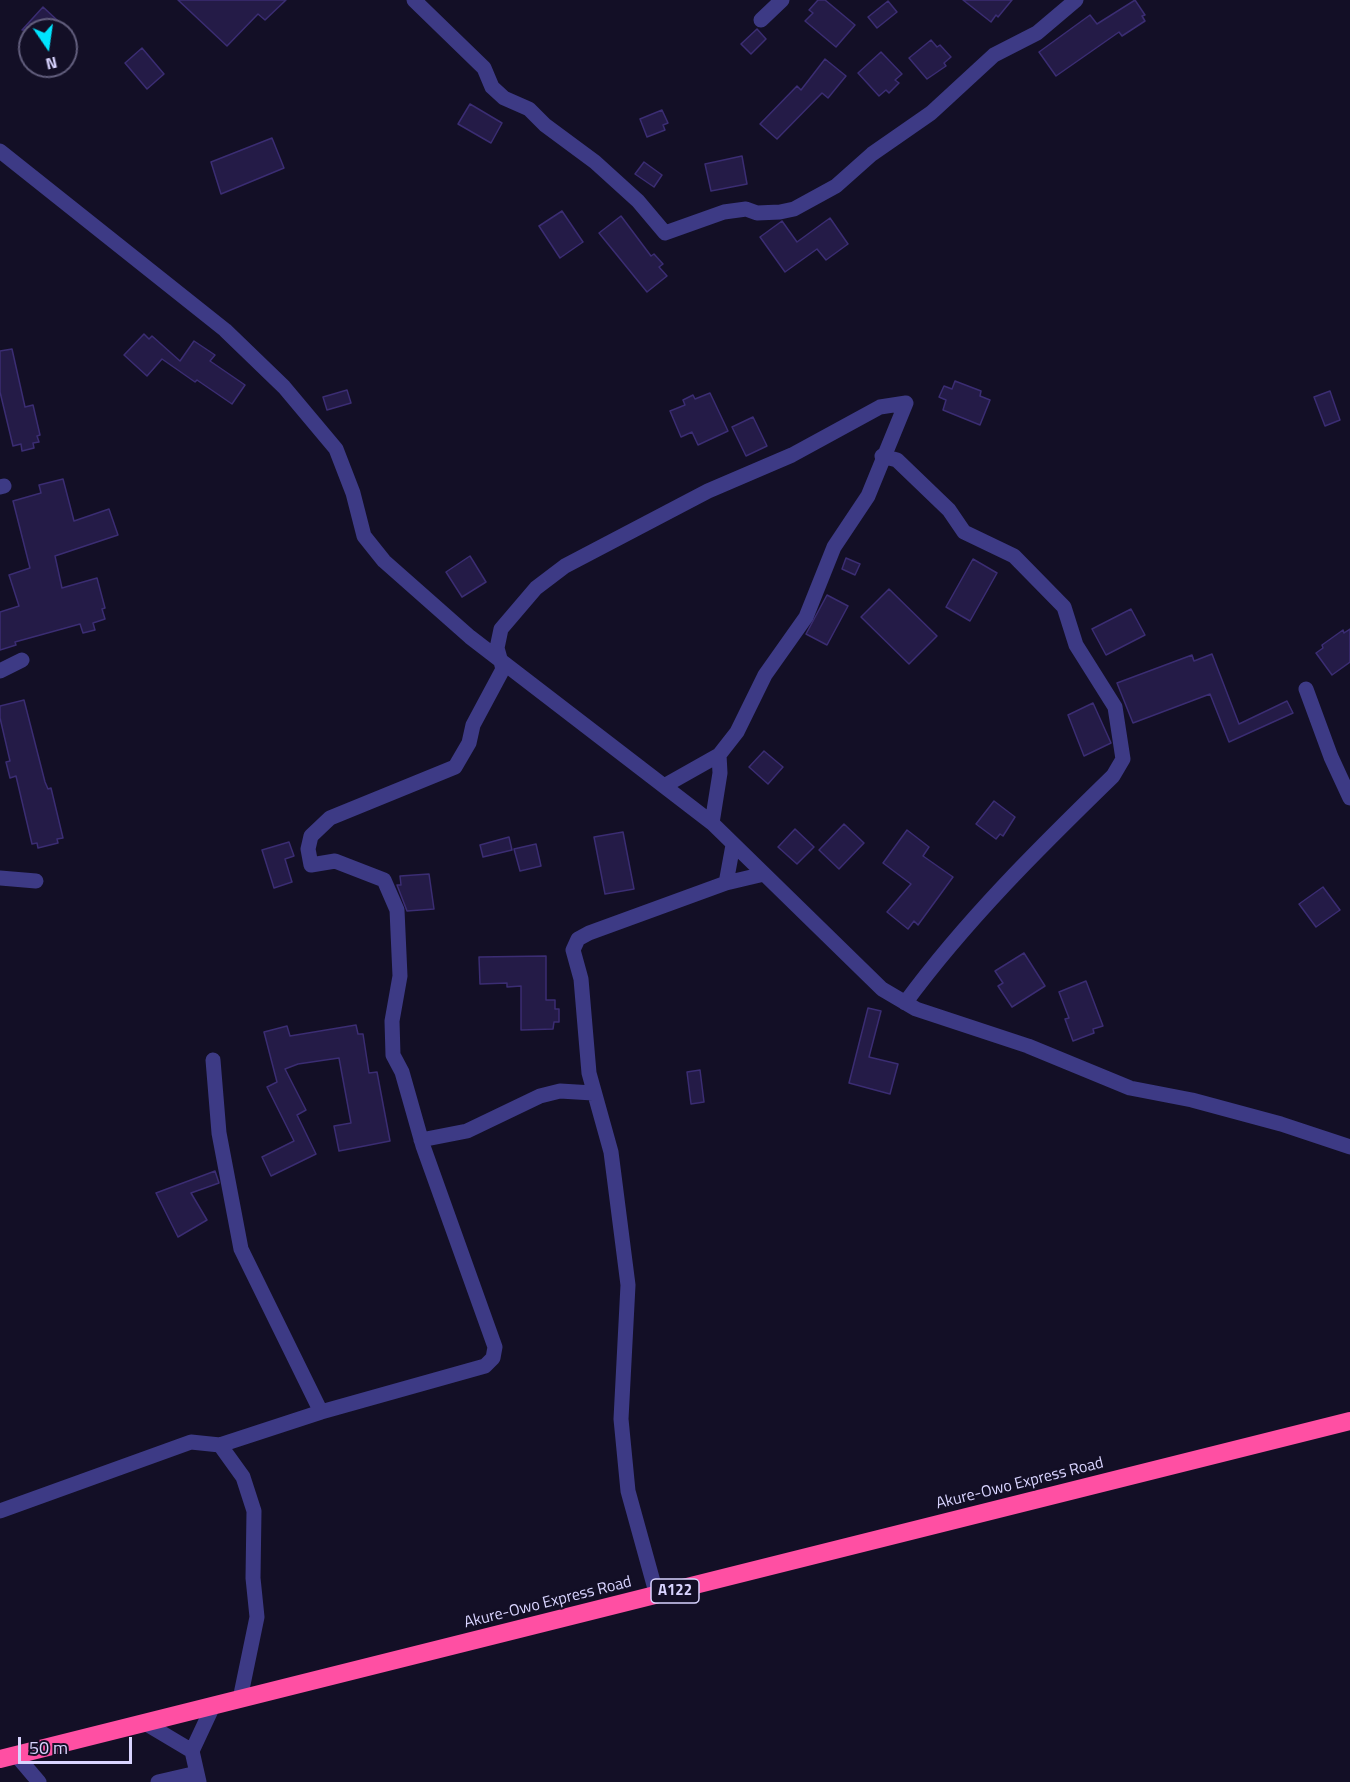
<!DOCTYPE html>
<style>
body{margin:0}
#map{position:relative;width:1350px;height:1782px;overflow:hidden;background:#130f26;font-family:"Titillium Web",sans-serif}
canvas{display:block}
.north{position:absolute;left:18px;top:18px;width:60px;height:60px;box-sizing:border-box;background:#130f26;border:2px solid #625e7d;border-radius:50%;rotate:167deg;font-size:16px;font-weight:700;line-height:24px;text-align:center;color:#d9d4ff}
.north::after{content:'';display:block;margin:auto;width:21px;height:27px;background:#00e5ff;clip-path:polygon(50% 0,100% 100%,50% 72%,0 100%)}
.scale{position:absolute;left:18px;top:1737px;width:114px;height:27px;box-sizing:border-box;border:3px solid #d9d4ff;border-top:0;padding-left:8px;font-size:18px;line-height:21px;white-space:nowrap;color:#d9d4ff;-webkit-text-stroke:4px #130f26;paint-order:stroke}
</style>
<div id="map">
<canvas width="1350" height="1782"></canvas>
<div class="north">N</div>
<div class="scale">50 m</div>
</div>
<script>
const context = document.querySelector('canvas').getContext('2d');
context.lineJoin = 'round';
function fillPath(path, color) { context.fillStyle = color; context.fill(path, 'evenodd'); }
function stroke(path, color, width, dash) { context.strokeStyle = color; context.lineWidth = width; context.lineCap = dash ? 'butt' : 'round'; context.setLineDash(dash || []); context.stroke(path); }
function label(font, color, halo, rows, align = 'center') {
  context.font = font + ' "Titillium Web",sans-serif'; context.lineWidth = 4.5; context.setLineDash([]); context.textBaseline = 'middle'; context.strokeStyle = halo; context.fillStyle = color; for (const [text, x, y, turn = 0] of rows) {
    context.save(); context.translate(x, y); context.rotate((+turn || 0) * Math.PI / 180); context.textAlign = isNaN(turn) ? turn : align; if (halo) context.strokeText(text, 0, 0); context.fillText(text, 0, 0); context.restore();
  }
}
const building = new Path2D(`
 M178 0H286L265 20 258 14 227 46Z
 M818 0H825L855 25 836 47 805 21 813 13 809 10Z
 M963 0H1012L998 17 996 15 991 22Z
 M1135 0 1145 15 1142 16 1145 21 1122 36 1119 32 1056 76 1039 52 1090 15 1097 24Z
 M888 1 897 12 877 28 868 17Z
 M43 7 57 20 48 30H22Z
 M757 29 766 39 751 54 741 44Z
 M931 40 937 47 940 45 951 57 944 63 946 66 927 79 909 58Z
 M142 48 164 74 147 89 125 63Z
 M881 52 902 74 895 80 899 83 889 93 886 90 879 96 858 73Z
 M825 59 846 76 828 98 822 93 777 139 760 124 797 86 801 90Z
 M470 104 502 123 491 143 458 124Z
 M662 110 668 123 663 125 665 130 647 137 640 119Z
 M272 138 284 168 221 194 211 162Z
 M742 156 747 184 711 191 705 164Z
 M644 162 662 175 654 187 635 174Z
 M562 211 583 242 560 258 539 226Z
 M621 216 651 256 654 254 663 264 659 267 667 276 647 292 599 233Z
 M830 218 848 244 826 260 817 249 785 272 760 237 782 221 797 242Z
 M144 334 149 339 152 336 180 361 194 341 215 355 210 361 245 385 232 404 197 380 195 382 162 359 147 376 124 355Z
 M12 349 25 407 33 405 40 435 37 436 39 442 33 443 34 448 22 451 21 444 13 446 0 392V351Z
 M955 381 981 391 980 396 990 400 980 425 943 410 946 400 939 397 944 386 952 389Z
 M347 390 351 403 327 410 323 397Z
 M1330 391 1340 420 1325 426 1314 397Z
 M710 393 728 431 698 445 692 432 681 437 670 411 685 405 683 400 693 395 695 399Z
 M753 417 767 446 746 456 732 427Z
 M63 479 74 521 109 509 118 535 55 556 62 588 97 578 105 608 102 609 105 619 93 623 95 630 83 633 80 624 15 642 16 645 0 650V612L19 606 9 575 30 568 13 501 41 493 39 485Z
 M470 556 486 582 462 597 446 572Z
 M846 558 860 564 855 575 842 569Z
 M973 559 997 573 970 621 946 607Z
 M889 589 937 636 909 664 861 617Z
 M827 595 848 606 827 645 806 634Z
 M1131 609 1145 635 1106 655 1092 629Z
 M1350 629V662L1332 675 1316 653 1323 648 1322 645 1343 630 1344 633Z
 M1212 654 1239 724 1287 701 1293 713 1229 742 1210 694 1133 723 1117 683 1192 655 1194 661Z
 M24 700 45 782 48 789 51 788 63 838 57 839 58 843 38 848 37 843 32 844 16 776 10 778 6 762 10 761 0 718V706Z
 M1093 703 1111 743 1084 756 1068 715Z
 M764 751 783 767 768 784 749 767Z
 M994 801 1015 817 1003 836 1000 834 996 839 976 824Z
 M844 824 864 843 839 869 819 850Z
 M795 829 814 847 797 864 778 847Z
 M907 830 929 847 923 856 953 877 918 925 914 921 908 929 887 912 911 884 883 863Z
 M623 832 634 889 605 894 594 837Z
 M509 837 512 850 483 857 480 845Z
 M289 842 294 856 285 859 292 882 274 888 262 850Z
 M536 844 541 866 520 871 514 849Z
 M429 874 434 909 407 911 397 885H401L400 876Z
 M1323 887 1340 910 1316 927 1299 904Z
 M1024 953 1045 986 1012 1007 998 986 1003 983 995 971Z
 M546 956V1000H555V1009H559V1022H554L553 1029 521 1030V986L507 987V983L480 984 479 957Z
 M1086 981 1103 1026 1093 1029 1094 1033 1073 1041 1065 1019 1069 1018 1059 992Z
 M868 1008 881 1011 869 1057 898 1064 890 1094 849 1083Z
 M356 1025 358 1034H363L369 1073 377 1072 390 1141 339 1151 334 1126 351 1123 339 1058 298 1064 285 1069 306 1110 297 1115 316 1154 271 1176 262 1157 294 1141 267 1087 277 1082 264 1032 287 1026 290 1036Z
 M700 1070 704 1102 691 1104 687 1072Z
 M215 1171 219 1183 191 1193 207 1220 178 1237 156 1193Z`);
fillPath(building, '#241b47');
stroke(building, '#3b2d73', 1.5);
stroke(new Path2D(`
 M414 0 484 68 492 87 504 98 529 109 545 125 595 162 638 201 665 233 724 212 746 209 757 213 780 212 794 209 836 186 872 154 931 113 994 55 1037 33 1076 0
 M761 20 782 0
 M0 151 225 330 284 387 336 449 353 493 364 536 384 561 470 637 712 823 882 989 916 1009 1028 1046 1130 1088 1192 1100 1281 1124 1350 1147
 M882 456 897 460 949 510 964 532 1014 556 1064 607 1076 645 1115 707 1123 759 1113 776C1040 847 966 920 905 1003
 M0 487 4 486
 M0 671 22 660
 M1306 689 1331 757 1350 798
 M712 823 720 773 719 755
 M0 878 36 881
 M726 883 764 874
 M213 1060 219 1133 241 1249 321 1412
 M421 1140 467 1131 540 1096 560 1091 593 1093
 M220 1445 321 1412 485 1366 493 1358 495 1347 423 1146 402 1072 393 1055 392 1021 400 976 397 910 384 880 335 861 311 865 308 849 311 836 330 818 455 767 469 743 473 725 503 669 497 648 501 629 536 588 565 566 708 491 792 455 880 407 906 403 868 496 834 547 806 617 765 675 737 732 719 755 664 786
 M0 1511 191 1442 220 1445 243 1477 254 1511 253 1578 257 1617 240 1699
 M657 1596 628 1491 621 1419 628 1285 611 1152 589 1073 581 979 573 950 578 939 589 933 726 883 733 845
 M145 1723 192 1751
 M16 1755 39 1782
 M158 1782 197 1773
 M199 1782 192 1751 213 1706`), '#3d3a85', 15);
stroke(new Path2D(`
 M0 1759 1350 1421`), '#ff4fa3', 18);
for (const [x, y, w] of [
 [675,1591,48]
]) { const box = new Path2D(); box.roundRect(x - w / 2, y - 12, w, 24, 4.5); context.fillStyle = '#130f26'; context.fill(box); stroke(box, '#d9d4ff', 1.5); }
label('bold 15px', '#d9d4ff', null, [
 ["A122",675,1591]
]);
label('16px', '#d9d4ff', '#130f26', [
 ["Akure-Owo Express Road",1020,1484,-14],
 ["Akure-Owo Express Road",548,1603,-14]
]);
</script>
